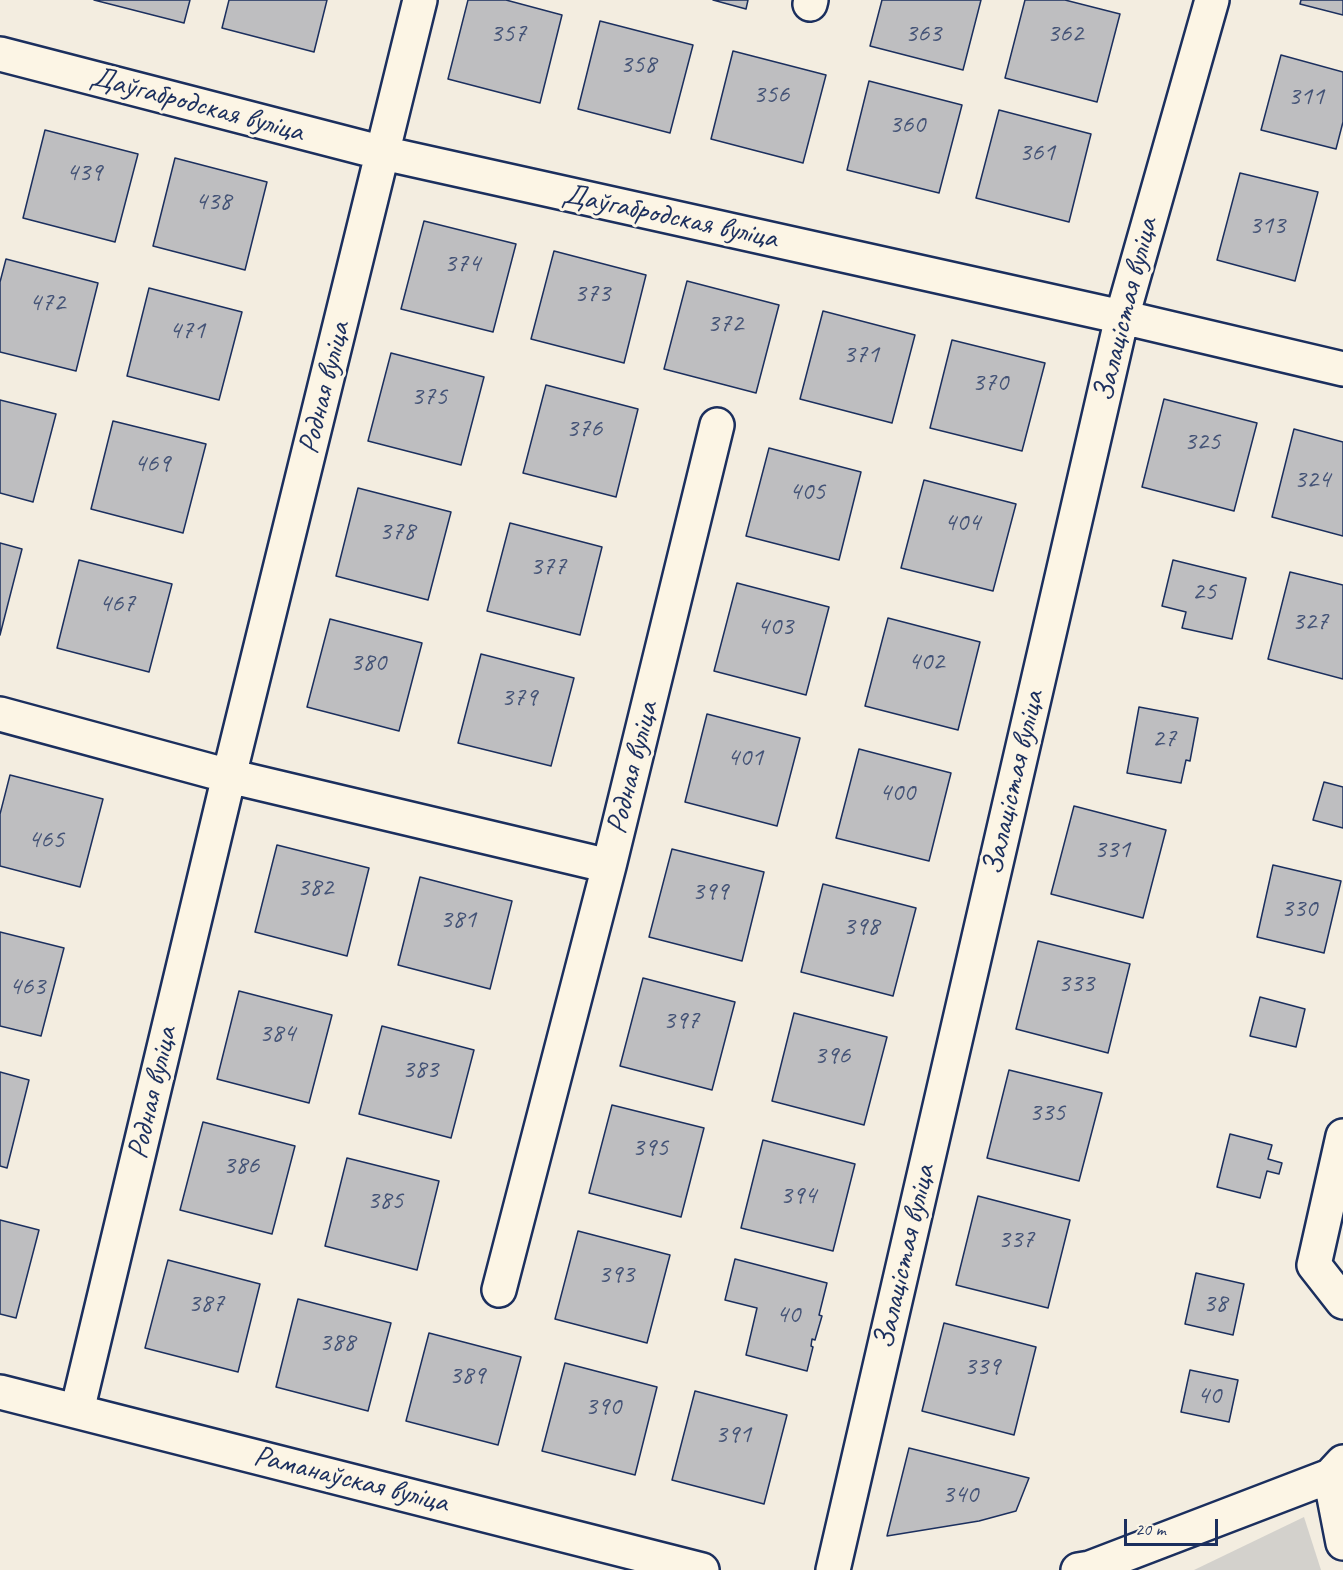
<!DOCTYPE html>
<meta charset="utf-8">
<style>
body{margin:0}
#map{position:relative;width:1343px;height:1570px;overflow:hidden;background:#f3ede0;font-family:Caveat,sans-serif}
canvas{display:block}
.scale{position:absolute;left:1124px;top:1519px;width:94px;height:27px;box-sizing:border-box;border:3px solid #1b2f5e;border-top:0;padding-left:8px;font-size:18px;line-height:21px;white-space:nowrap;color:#1b2f5e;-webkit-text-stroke:4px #fcf5e5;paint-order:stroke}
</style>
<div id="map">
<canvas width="1343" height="1570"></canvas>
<div class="scale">20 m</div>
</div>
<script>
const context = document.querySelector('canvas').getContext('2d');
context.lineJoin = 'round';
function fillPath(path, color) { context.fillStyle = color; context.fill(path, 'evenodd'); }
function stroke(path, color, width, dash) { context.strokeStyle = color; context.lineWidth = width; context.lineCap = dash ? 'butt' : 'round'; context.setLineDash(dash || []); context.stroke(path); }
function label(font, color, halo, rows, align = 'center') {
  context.font = font + ' Caveat,sans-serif'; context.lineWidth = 6; context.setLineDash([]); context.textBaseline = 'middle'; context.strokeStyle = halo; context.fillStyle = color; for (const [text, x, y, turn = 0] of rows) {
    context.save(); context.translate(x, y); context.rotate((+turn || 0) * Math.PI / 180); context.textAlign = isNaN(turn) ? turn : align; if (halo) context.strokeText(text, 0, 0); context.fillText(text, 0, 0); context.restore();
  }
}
fillPath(new Path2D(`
 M1304 1517 1321 1570H1194Z`), '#d3d1cc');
const building = new Path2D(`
 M94 0H190L184 23Z
 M229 0H327L314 52 222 28Z
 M468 0H506L562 15 540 103 448 79Z
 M713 0H748L746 9Z
 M882 0H981L963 70 870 46Z
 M1025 0H1065L1120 14 1097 102 1005 78Z
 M1301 0H1343V15L1300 4Z
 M600 21 693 45 670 133 578 109Z
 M733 51 826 75 803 163 711 139Z
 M1281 55 1343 72V122L1336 149 1261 130Z
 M869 81 962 105 939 193 847 170Z
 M999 110 1091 134 1069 222 976 198Z
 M45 130 138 154 115 242 23 218Z
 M175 158 267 182 245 270 153 246Z
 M1240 173 1318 192 1295 281 1217 260Z
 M424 221 516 244 493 332 401 309Z
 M554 251 646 275 624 363 531 339Z
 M6 259 98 283 76 371 0 352V282Z
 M687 281 779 305 756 393 664 369Z
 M149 288 242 312 219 400 127 376Z
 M823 311 915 335 892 423 800 399Z
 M952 340 1045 363 1022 451 930 428Z
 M391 353 484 377 461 465 368 441Z
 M546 385 638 409 616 497 523 473Z
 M1164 399 1257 423 1234 511 1142 487Z
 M0 400 56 414 33 502 0 493Z
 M113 421 206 444 183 533 91 509Z
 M1294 429 1343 442V536L1272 517Z
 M769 448 861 472 839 560 746 536Z
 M924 480 1016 504 993 591 901 568Z
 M358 488 451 512 428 600 336 576Z
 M510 523 602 547 580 635 487 611Z
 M0 543 22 549 0 635Z
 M79 560 172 584 149 672 57 648Z
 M1173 560 1246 578 1232 639 1182 628 1186 612 1162 606Z
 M1290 572 1343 585V679L1268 659Z
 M737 583 829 607 806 695 714 671Z
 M888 618 980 642 958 730 865 706Z
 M330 619 422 643 399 731 307 707Z
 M481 654 574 678 551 766 458 743Z
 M1139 707 1198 718 1190 761 1186 760 1181 783 1127 773Z
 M707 714 800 738 777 826 685 802Z
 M859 749 951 773 929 861 836 838Z
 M10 775 103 799 80 887 0 866V814Z
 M1324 782 1343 787V828L1313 820Z
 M1074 806 1166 830 1143 918 1051 894Z
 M277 845 369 868 347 956 255 932Z
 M672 849 764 872 742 961 649 937Z
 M1273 865 1341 881 1324 953 1257 937Z
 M420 877 512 901 490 989 398 965Z
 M823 884 916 908 893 996 801 972Z
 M0 932 64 948 41 1036 0 1026Z
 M1038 941 1130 964 1108 1053 1016 1029Z
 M643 978 735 1002 712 1090 620 1066Z
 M239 991 332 1015 309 1103 217 1079Z
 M1260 997 1305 1009 1296 1047 1250 1036Z
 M794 1013 887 1037 864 1125 772 1101Z
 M382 1026 474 1050 451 1138 359 1114Z
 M1009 1070 1102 1093 1079 1181 987 1158Z
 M0 1072 29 1080 7 1168 0 1166Z
 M612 1105 704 1128 681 1217 589 1193Z
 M203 1122 295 1146 272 1234 180 1210Z
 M1230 1134 1272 1145 1268 1159 1282 1163 1279 1174 1267 1171 1260 1198 1217 1187Z
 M763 1140 855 1164 833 1251 741 1228Z
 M347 1158 439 1181 417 1270 325 1246Z
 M978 1196 1070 1220 1048 1308 956 1285Z
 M0 1220 39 1230 16 1318 0 1314Z
 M578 1231 670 1255 647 1343 555 1319Z
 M735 1259 827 1283 819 1315 822 1316 815 1340 812 1339 811 1346 813 1347 807 1371 746 1355 757 1308 725 1300Z
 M168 1260 260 1284 238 1372 145 1348Z
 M1196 1273 1244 1284 1233 1335 1185 1324Z
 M298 1299 391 1323 368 1411 276 1387Z
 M944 1323 1036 1347 1014 1435 922 1411Z
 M429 1333 521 1357 498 1445 406 1421Z
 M565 1363 657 1387 635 1475 542 1451Z
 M1190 1370 1238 1380 1229 1422 1181 1412Z
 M695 1391 787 1415 764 1504 672 1480Z
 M909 1448 1029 1478 1016 1511 979 1521 887 1536Z`);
fillPath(building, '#bebec0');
stroke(building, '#1b2f5e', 1.5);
const minor = new Path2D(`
 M810 4 811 0
 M0 54 383 153 1122 317 1343 369
 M0 714 229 776 609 866 499 1290
 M609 866 717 425
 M1343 1136 1314 1265 1343 1302
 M0 1392 702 1570
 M77 1411 229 776 420 0
 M1330 1476 1343 1543
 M833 1570 1122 317 1212 0
 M1078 1570 1090 1568 1330 1476 1343 1462`);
stroke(minor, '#1b2f5e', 38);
stroke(minor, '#fcf5e5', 33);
label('27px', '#445376', null, [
 ["357",508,34],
 ["363",923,34],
 ["362",1065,34],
 ["358",638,65],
 ["356",771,95],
 ["311",1306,97],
 ["360",907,125],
 ["361",1037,153],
 ["439",84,173],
 ["438",213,202],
 ["313",1267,226],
 ["374",462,264],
 ["373",592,294],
 ["472",47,303],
 ["372",725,324],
 ["471",187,331],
 ["371",861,355],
 ["370",990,383],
 ["375",429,397],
 ["376",584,429],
 ["325",1202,442],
 ["469",152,464],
 ["324",1312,480],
 ["405",807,492],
 ["404",962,523],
 ["378",397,532],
 ["377",548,567],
 ["25",1204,592],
 ["467",117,604],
 ["327",1310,622],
 ["403",775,627],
 ["402",926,662],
 ["380",368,663],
 ["379",519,698],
 ["27",1164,739],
 ["401",745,758],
 ["400",897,793],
 ["465",46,840],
 ["331",1112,850],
 ["382",315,888],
 ["399",710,892],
 ["330",1299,909],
 ["381",458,920],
 ["398",861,927],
 ["333",1076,984],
 ["463",27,987],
 ["397",681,1021],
 ["384",277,1034],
 ["396",832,1056],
 ["383",420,1070],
 ["335",1047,1113],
 ["395",650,1148],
 ["386",241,1166],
 ["394",798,1196],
 ["385",385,1201],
 ["337",1016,1240],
 ["393",616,1275],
 ["387",206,1304],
 ["38",1215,1304],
 ["40",788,1315],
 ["388",337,1343],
 ["339",982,1367],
 ["389",467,1376],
 ["40",1209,1396],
 ["390",603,1407],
 ["391",733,1435],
 ["340",960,1495]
]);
label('30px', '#1b2f5e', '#fcf5e5', [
 ["Даўгабродская вуліца",197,105,15],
 ["Даўгабродская вуліца",670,217,12],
 ["Залацістая вуліца",1126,310,-76],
 ["Родная вуліца",325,388,-76],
 ["Родная вуліца",633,768,-76],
 ["Залацістая вуліца",1014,783,-77],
 ["Родная вуліца",153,1093,-77],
 ["Залацістая вуліца",905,1257,-77],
 ["Раманаўская вуліца",351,1480,14]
]);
</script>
